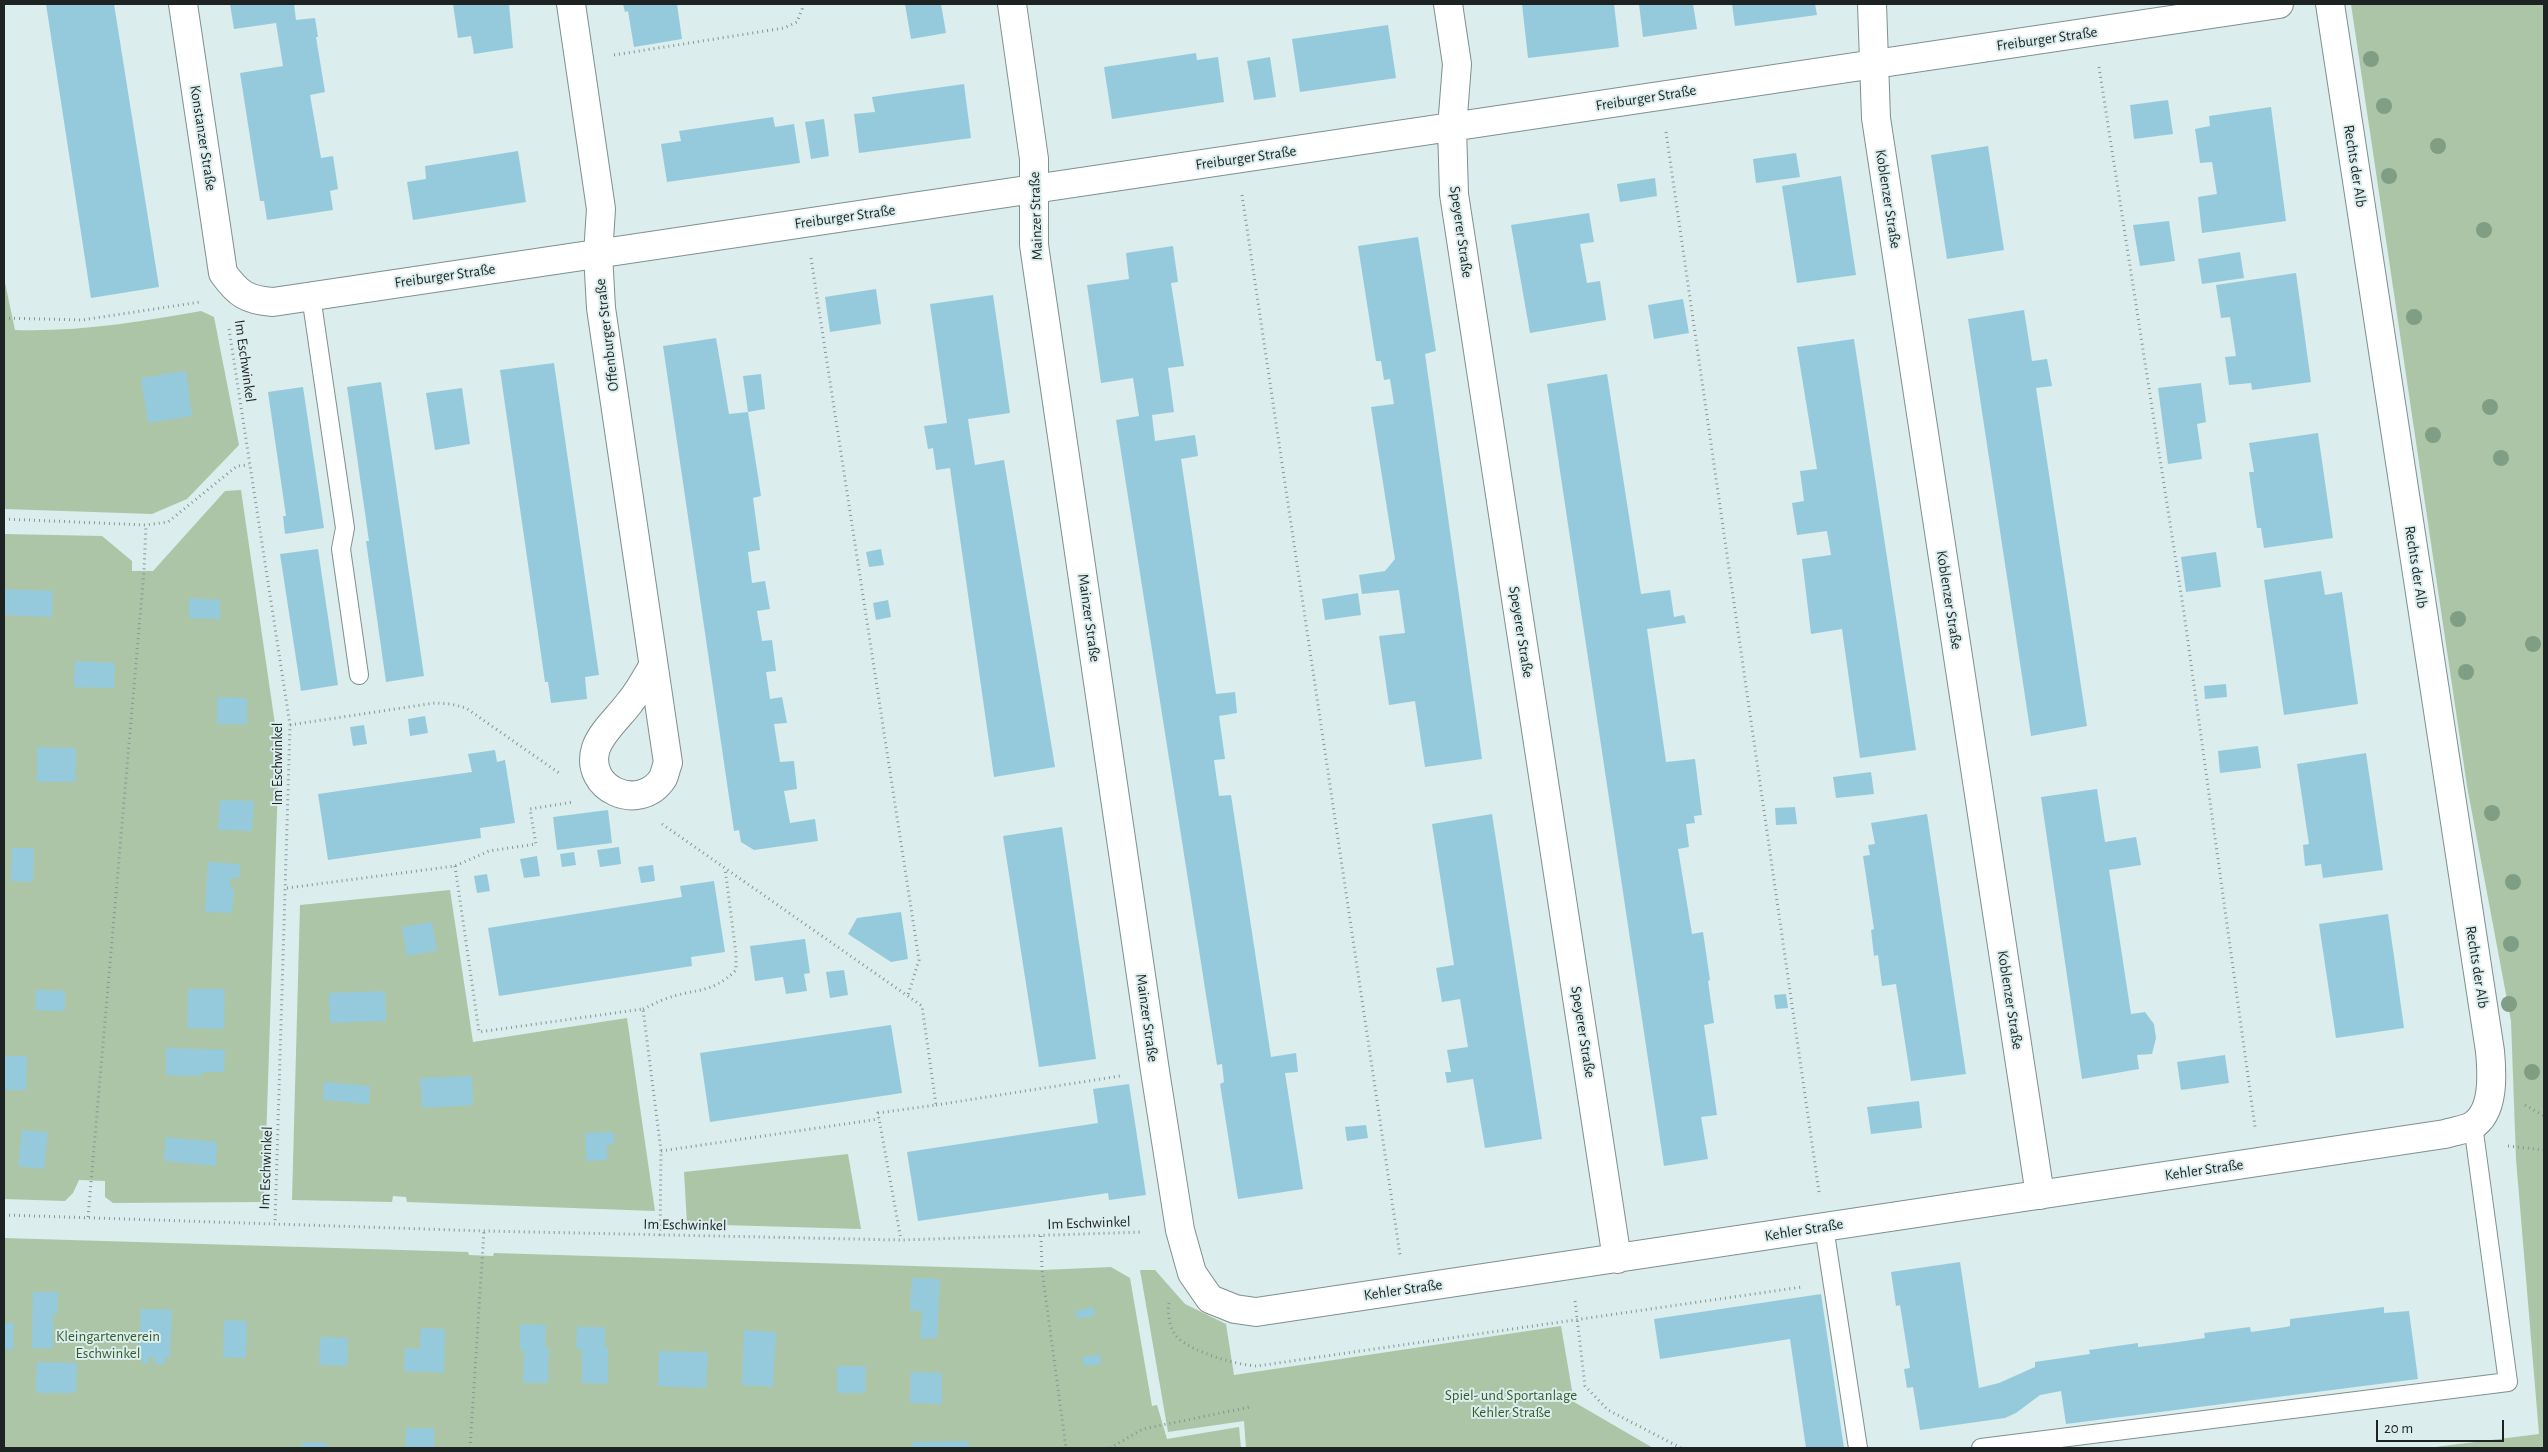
<!DOCTYPE html>
<meta charset="utf-8">
<style>
body{margin:0}
#map{position:relative;width:2548px;height:1452px;overflow:hidden;background:#dbeded;font-family:"Alegreya Sans",sans-serif}
canvas{display:block}
.frame{position:absolute;inset:0;border:5px solid #1d2323;pointer-events:none}
.scale{position:absolute;left:2376px;top:1420px;width:128px;height:22px;box-sizing:border-box;border:2px solid #1d2323;border-top:0;padding-left:6px;font-size:15px;line-height:18px;white-space:nowrap;color:#1d2323;-webkit-text-stroke:4px #dbeded;paint-order:stroke}
</style>
<div id="map">
<canvas width="2548" height="1452"></canvas>
<div class="frame"></div>
<div class="scale">20 m</div>
</div>
<script>
const context = document.querySelector('canvas').getContext('2d');
context.lineJoin = 'round';
function fillPath(path, color) { context.fillStyle = color; context.fill(path, 'evenodd'); }
function stroke(path, color, width, dash) { context.strokeStyle = color; context.lineWidth = width; context.lineCap = dash ? 'butt' : 'round'; context.setLineDash(dash || []); context.stroke(path); }
function label(font, color, halo, rows, align = 'center') {
  context.font = font + ' "Alegreya Sans",sans-serif'; context.lineWidth = 4; context.setLineDash([]); context.textBaseline = 'middle'; context.strokeStyle = halo; context.fillStyle = color; for (const [text, x, y, turn = 0] of rows) {
    context.save(); context.translate(x, y); context.rotate((+turn || 0) * Math.PI / 180); context.textAlign = isNaN(turn) ? turn : align; if (halo) context.strokeText(text, 0, 0); context.fillText(text, 0, 0); context.restore();
  }
}
fillPath(new Path2D(`
 M2351 4H2544V1448H2427L2539 1434 2516 1159 2511 1021 2467 786Z
 M4 278 15 330C78 332 139 322 201 311L214 317 239 445 187 499 152 514 4 509Z
 M241 490 279 752 264 1202 113 1203 105 1197V1181L79 1180 73 1193 65 1201 4 1199V534L102 536 132 561V571H153L225 491Z
 M450 890 473 1042 627 1018 655 1211 407 1202 406 1197 393 1196 392 1202 292 1200 300 905Z
 M848 1154 861 1229 687 1224 684 1172Z
 M4 1238 468 1252 469 1255 493 1256 494 1253 1042 1270 1111 1267 1130 1278 1152 1406 1157 1405 1167 1439 1239 1427 1241 1448H4Z
 M1140 1270H1155L1185 1304 1226 1324 1234 1375 1561 1326 1574 1402 1653 1448H1246L1244 1421 1168 1432Z`), '#acc5a7');
fillPath(new Path2D(`
 M46 4H114L159 287 91 298Z
 M230 4H294L296 20 315 18 318 37H316L325 92 310 95 321 158 333 156 338 189 330 191 333 210 267 220 264 201H260L240 73 283 66 276 23 234 29Z
 M453 4H509L513 48 474 54 471 36 458 38Z
 M623 4H677L682 39 634 47 628 11 625 12Z
 M905 4H941L946 33 911 39Z
 M1522 4H1614L1619 47 1528 58Z
 M1639 4H1693L1697 29 1643 37Z
 M1732 4H1815L1817 15 1735 26Z
 M1388 25 1396 78 1300 92 1292 39Z
 M1196 53 1197 60 1218 57 1224 102 1112 119 1104 67Z
 M1270 57 1276 97 1254 100 1247 61Z
 M964 84 971 138 859 153 854 114 875 112 872 97Z
 M2168 100 2173 134 2134 139 2130 105Z
 M2271 107 2286 221 2202 233 2198 197 2217 194 2212 162 2200 163 2195 129 2210 126 2209 116Z
 M773 117 775 127 794 124 800 163 667 182 661 144 681 141 679 131Z
 M824 119 829 156 811 159 805 122Z
 M1988 146 2004 250 1947 259 1931 155Z
 M518 151 526 202 413 220 407 182 426 179 425 166Z
 M1796 153 1800 177 1756 183 1753 159Z
 M1841 176 1856 275 1797 283 1782 186Z
 M1655 178 1657 196 1620 202 1617 184Z
 M1589 213 1594 242 1580 244 1587 283 1600 281 1606 320 1530 333 1511 225Z
 M2169 221 2175 261 2140 266 2133 225Z
 M1418 237 1436 351 1425 354 1482 759 1425 767 1415 701 1389 705 1379 636 1405 633 1399 590 1362 594 1359 575 1385 571 1395 559 1371 407 1394 404 1390 379 1384 380 1381 361H1376L1358 246Z
 M1173 246 1178 282 1171 283 1184 366 1168 368 1174 412 1152 415 1155 441 1195 435 1198 456 1181 459 1216 694 1235 692 1237 713 1219 716 1225 759 1214 760 1219 796 1231 795 1271 1057 1296 1053 1298 1072 1285 1073 1303 1189 1238 1199 1220 1084 1224 1082 1222 1064 1217 1065 1116 420 1139 416 1133 378 1101 383 1087 285 1129 279 1126 253Z
 M2240 252 2244 278 2202 284 2198 259Z
 M2296 273 2311 382 2252 390 2251 383 2229 385 2225 357 2236 356 2230 317 2221 318 2216 285Z
 M876 289 881 324 830 332 825 297Z
 M993 295 1010 413 968 419 975 465 1004 460 1055 767 994 777 950 468 936 470 933 448 928 449 924 426 947 423 930 304Z
 M1683 299 1689 333 1654 339 1648 305Z
 M2024 310 2032 361 2047 359 2052 386 2036 388 2087 726 2031 736 1968 319Z
 M716 338 729 414 748 412 761 496 753 498 760 550 748 552 752 583 765 581 770 609 757 611 762 641 772 640 776 671 766 672 770 699 782 697 787 723 774 724 780 762 794 761 797 789 784 791 790 823 815 819 818 841 754 850 741 842 739 830 734 831 663 346Z
 M1854 339 1916 750 1860 758 1842 629 1811 634 1802 559 1831 555 1827 531 1797 535 1792 503 1804 501 1800 471 1817 469 1797 347Z
 M554 363 599 675 585 677 587 699 551 703 548 682H545L500 370Z
 M186 371 192 416 148 423 141 378Z
 M761 374 765 409 748 412 743 376Z
 M1607 374 1641 594 1670 590 1674 617 1684 615 1686 623 1647 629 1666 762 1695 759 1702 815 1694 816 1695 823 1686 824 1689 847 1678 849 1692 934 1703 932 1710 980 1708 981 1714 1023 1704 1025 1717 1115 1701 1117 1708 1159 1664 1166 1547 384Z
 M381 382 424 676 386 682 366 541H369L347 387Z
 M2201 383 2206 422 2197 424 2202 459 2168 464 2158 388Z
 M303 387 324 528 285 534 283 516H286L268 392Z
 M462 388 470 444 435 450 426 393Z
 M2318 433 2333 538 2264 548 2261 528H2257L2249 472H2254L2249 443Z
 M318 549 338 685 301 691 280 554Z
 M881 549 884 565 869 567 866 552Z
 M2216 552 2221 587 2186 592 2181 557Z
 M2321 571 2325 595 2342 592 2358 704 2284 715 2264 580Z
 M4 589 53 591 52 617 4 615Z
 M1358 593 1361 615 1325 620 1322 599Z
 M189 598 220 600V619L189 618Z
 M888 600 891 617 876 620 873 603Z
 M75 661 115 663 114 688 74 687Z
 M2226 684 2227 697 2205 699 2204 686Z
 M217 697 247 698V724H217Z
 M425 716 428 733 410 736 408 719Z
 M364 725 367 744 353 746 350 727Z
 M2258 746 2261 768 2220 773 2218 751Z
 M37 747 76 748 75 782H37Z
 M495 750 497 762 505 760 515 823 480 828 481 838 328 860 318 794 472 772 468 754Z
 M2366 753 2383 870 2323 878 2321 864 2305 866 2303 845 2309 844 2297 764Z
 M1871 772 1874 794 1836 798 1833 777Z
 M2097 789 2105 842 2136 837 2141 865 2109 870 2131 1014 2145 1012 2154 1024 2156 1038 2152 1054 2137 1055 2139 1069 2082 1079 2041 797Z
 M220 800 254 801 252 831 218 830Z
 M1795 807 1797 824 1776 825 1775 808Z
 M608 810 612 843 557 850 553 817Z
 M1492 814 1542 1139 1485 1148 1473 1079 1447 1083 1445 1072H1451L1447 1050 1468 1047 1460 999 1442 1002 1436 968 1454 965 1432 824Z
 M1927 814 1966 1074 1911 1081 1896 984 1882 986 1878 955 1874 956 1871 930 1874 929 1863 856 1870 855 1868 845 1875 844 1871 823Z
 M1062 827 1096 1059 1039 1067 1003 836Z
 M619 847 621 864 600 867 597 850Z
 M12 848H34L33 882 11 881Z
 M574 852 576 865 562 867 560 854Z
 M537 856 540 876 524 878 520 859Z
 M208 862 240 864 239 878H230V887L234 888 232 913 205 912Z
 M653 865 655 881 641 883 638 867Z
 M487 874 490 891 477 893 474 876Z
 M714 881 725 952 691 957 692 966 499 996 488 928 682 897 680 886Z
 M901 912 908 959 891 962 848 934 857 918Z
 M2388 914 2404 1028 2336 1038 2319 924Z
 M432 922 437 951 407 956 402 927Z
 M805 939 810 973 804 974 807 991 786 994 783 977 755 981 750 946Z
 M844 970 848 995 830 998 826 972Z
 M188 989H225L224 1029 187 1028Z
 M36 990 65 991V1011L35 1010Z
 M385 991 386 1021 330 1023 329 993Z
 M1786 994 1788 1008 1776 1009 1774 995Z
 M891 1025 902 1093 710 1122 700 1053Z
 M166 1048 225 1050 224 1072H202V1076L166 1075Z
 M2225 1055 2229 1083 2181 1090 2177 1062Z
 M4 1056H27L26 1090H4Z
 M472 1076 473 1105 422 1108 420 1078Z
 M324 1082 370 1086 369 1104 323 1100Z
 M1129 1084 1146 1195 1109 1200 1108 1193 918 1221 907 1152 1098 1123 1093 1089Z
 M1919 1101 1922 1128 1871 1134 1867 1107Z
 M1366 1125 1368 1138 1347 1141 1345 1127Z
 M22 1130 48 1132 44 1169 18 1166Z
 M614 1132V1144L607 1145V1160L586 1161 585 1133Z
 M166 1137 217 1142 216 1166 164 1161Z
 M1960 1262 1979 1388 1999 1383 2035 1367V1362L2090 1354 2089 1350 2138 1343V1347L2171 1343 2205 1338 2204 1333 2250 1327 2251 1332 2286 1327 2290 1326V1319L2384 1307V1313L2409 1311 2418 1379 2066 1424 2061 1391 2040 1395 2016 1413 2005 1418 1920 1430 1913 1387 1907 1388 1904 1369 1910 1368 1900 1305 1896 1306 1891 1272Z
 M912 1278 940 1279 937 1339 920 1338 922 1311H910Z
 M33 1292H58L57 1314H53V1348H32Z
 M1821 1294 1844 1448H1806L1790 1339 1660 1359 1654 1319Z
 M1094 1307 1095 1316 1077 1319 1075 1311Z
 M141 1309 172 1310 170 1357H165V1364H154V1357H149L148 1364H142V1357H139Z
 M224 1320 247 1321 246 1358 223 1357Z
 M4 1323H14L13 1350 4 1349Z
 M520 1324 546 1325 545 1347H549L548 1383H523L524 1350H520Z
 M577 1327H605V1348H608V1384L582 1383V1349H576Z
 M421 1328 445 1329 444 1373 404 1371 405 1348 420 1349Z
 M744 1330 776 1332 773 1387 742 1385Z
 M320 1337 348 1338 347 1366 319 1365Z
 M659 1351 708 1352 706 1388 658 1386Z
 M1100 1354 1101 1364 1084 1366 1082 1357Z
 M37 1362 77 1363 76 1393H36Z
 M837 1366H866L865 1393H837Z
 M911 1372 942 1373V1404L910 1403Z
 M406 1428H434V1448H406Z
 M968 1441V1448H912V1442Z
 M303 1442 327 1443V1448H302Z`), '#95cadc');
const service = new Path2D(`
 M311 296 345 528 341 549 359 675
 M1824 1227 1858 1448
 M1981 1448 2508 1382 2473 1125`);
const minor = new Path2D(`
 M183 4 223 273C238 294 247 300 273 302L2279 4
 M571 4 601 209 598 254 601 308 668 763C666 767 665 774 663 778 640 814 583 789 596 748 602 731 620 716 630 702 639 691 646 678 653 666
 M1012 4 1034 159V245L1155 1071 1180 1230 1192 1273 1210 1299 1235 1309 1256 1312 2445 1134C2454 1131 2465 1130 2472 1126 2495 1112 2492 1073 2490 1051L2330 4
 M1448 4 1457 64 1452 128 1454 194 1617 1259
 M1872 4 1876 118 2040 1195`);
stroke(service, '#7f908f', 20);
stroke(minor, '#7f908f', 30);
stroke(new Path2D(`
 M614 55 784 28 797 22 802 9 801 4
 M2099 67 2184 613 2255 1127
 M1666 132 1819 1192
 M1242 195 1400 1255
 M811 258 919 960 908 995
 M4 318 82 320 200 302
 M229 329 290 725 275 1224
 M4 519 146 525 168 522 237 466 249 465
 M290 725 435 703 451 704 466 708 559 773
 M662 824 922 1006 936 1105 878 1113 901 1240
 M455 866 479 1032 643 1009 661 1151 660 1236
 M287 888 455 866 489 851 536 844 530 809 573 802
 M643 1009C650 1006 657 1002 665 999 694 988 711 995 736 970V954L725 868
 M936 1105 1120 1076
 M2525 1105 2544 1116
 M2508 1146 2544 1150
 M661 1151 879 1119
 M4 1215 484 1231 901 1240 1143 1232
 M88 1217 144 571 146 525
 M1041 1236 1042 1270 1066 1448
 M1575 1301 1585 1386 1608 1410 1681 1448
 M1169 1303C1167 1312 1170 1329 1176 1336 1191 1352 1236 1365 1257 1366L1802 1287
 M470 1448 484 1231
 M1110 1448 1143 1429 1250 1407`), '#889595', 3, [1, 4]);
stroke(service, '#fff', 18);
stroke(minor, '#fff', 28);
context.fillStyle = '#7f9e83';
for (const [x, y] of [
 [2371,59],
 [2384,106],
 [2438,146],
 [2389,176],
 [2484,230],
 [2414,317],
 [2490,407],
 [2433,435],
 [2501,458],
 [2458,619],
 [2533,644],
 [2466,672],
 [2492,813],
 [2513,882],
 [2511,944],
 [2509,1004],
 [2532,1072]
]) { context.beginPath(); context.arc(x, y, 8, 0, 2 * Math.PI); context.fill(); }
label('15px', '#1d2323', '#dbeded', [
 ["Freiburger Straße",2047,39,-8],
 ["Freiburger Straße",1646,98,-9],
 ["Konstanzer Straße",203,138,81],
 ["Freiburger Straße",1246,158,-8],
 ["Rechts der Alb",2355,166,81],
 ["Koblenzer Straße",1888,199,81],
 ["Mainzer Straße",1036,216,-92],
 ["Freiburger Straße",845,217,-8],
 ["Speyerer Straße",1461,232,82],
 ["Freiburger Straße",445,276,-8],
 ["Offenburger Straße",607,335,-97],
 ["Im Eschwinkel",245,361,82],
 ["Rechts der Alb",2416,567,81],
 ["Koblenzer Straße",1949,600,81],
 ["Mainzer Straße",1089,618,82],
 ["Speyerer Straße",1521,632,81],
 ["Im Eschwinkel",277,764,-90],
 ["Rechts der Alb",2477,967,81],
 ["Koblenzer Straße",2010,1000,81],
 ["Mainzer Straße",1147,1018,82],
 ["Speyerer Straße",1583,1032,81],
 ["Im Eschwinkel",266,1168,-88],
 ["Kehler Straße",2204,1170,-8],
 ["Im Eschwinkel",1089,1223,-2],
 ["Im Eschwinkel",685,1225,1],
 ["Kehler Straße",1804,1230,-9],
 ["Kehler Straße",1403,1290,-8]
]);
label('15px', '#345d2c', '#dbeded', [
 ["Kleingartenverein",108,1336],
 ["Eschwinkel",108,1353],
 ["Spiel- und Sportanlage",1511,1395],
 ["Kehler Straße",1511,1412]
]);
</script>
